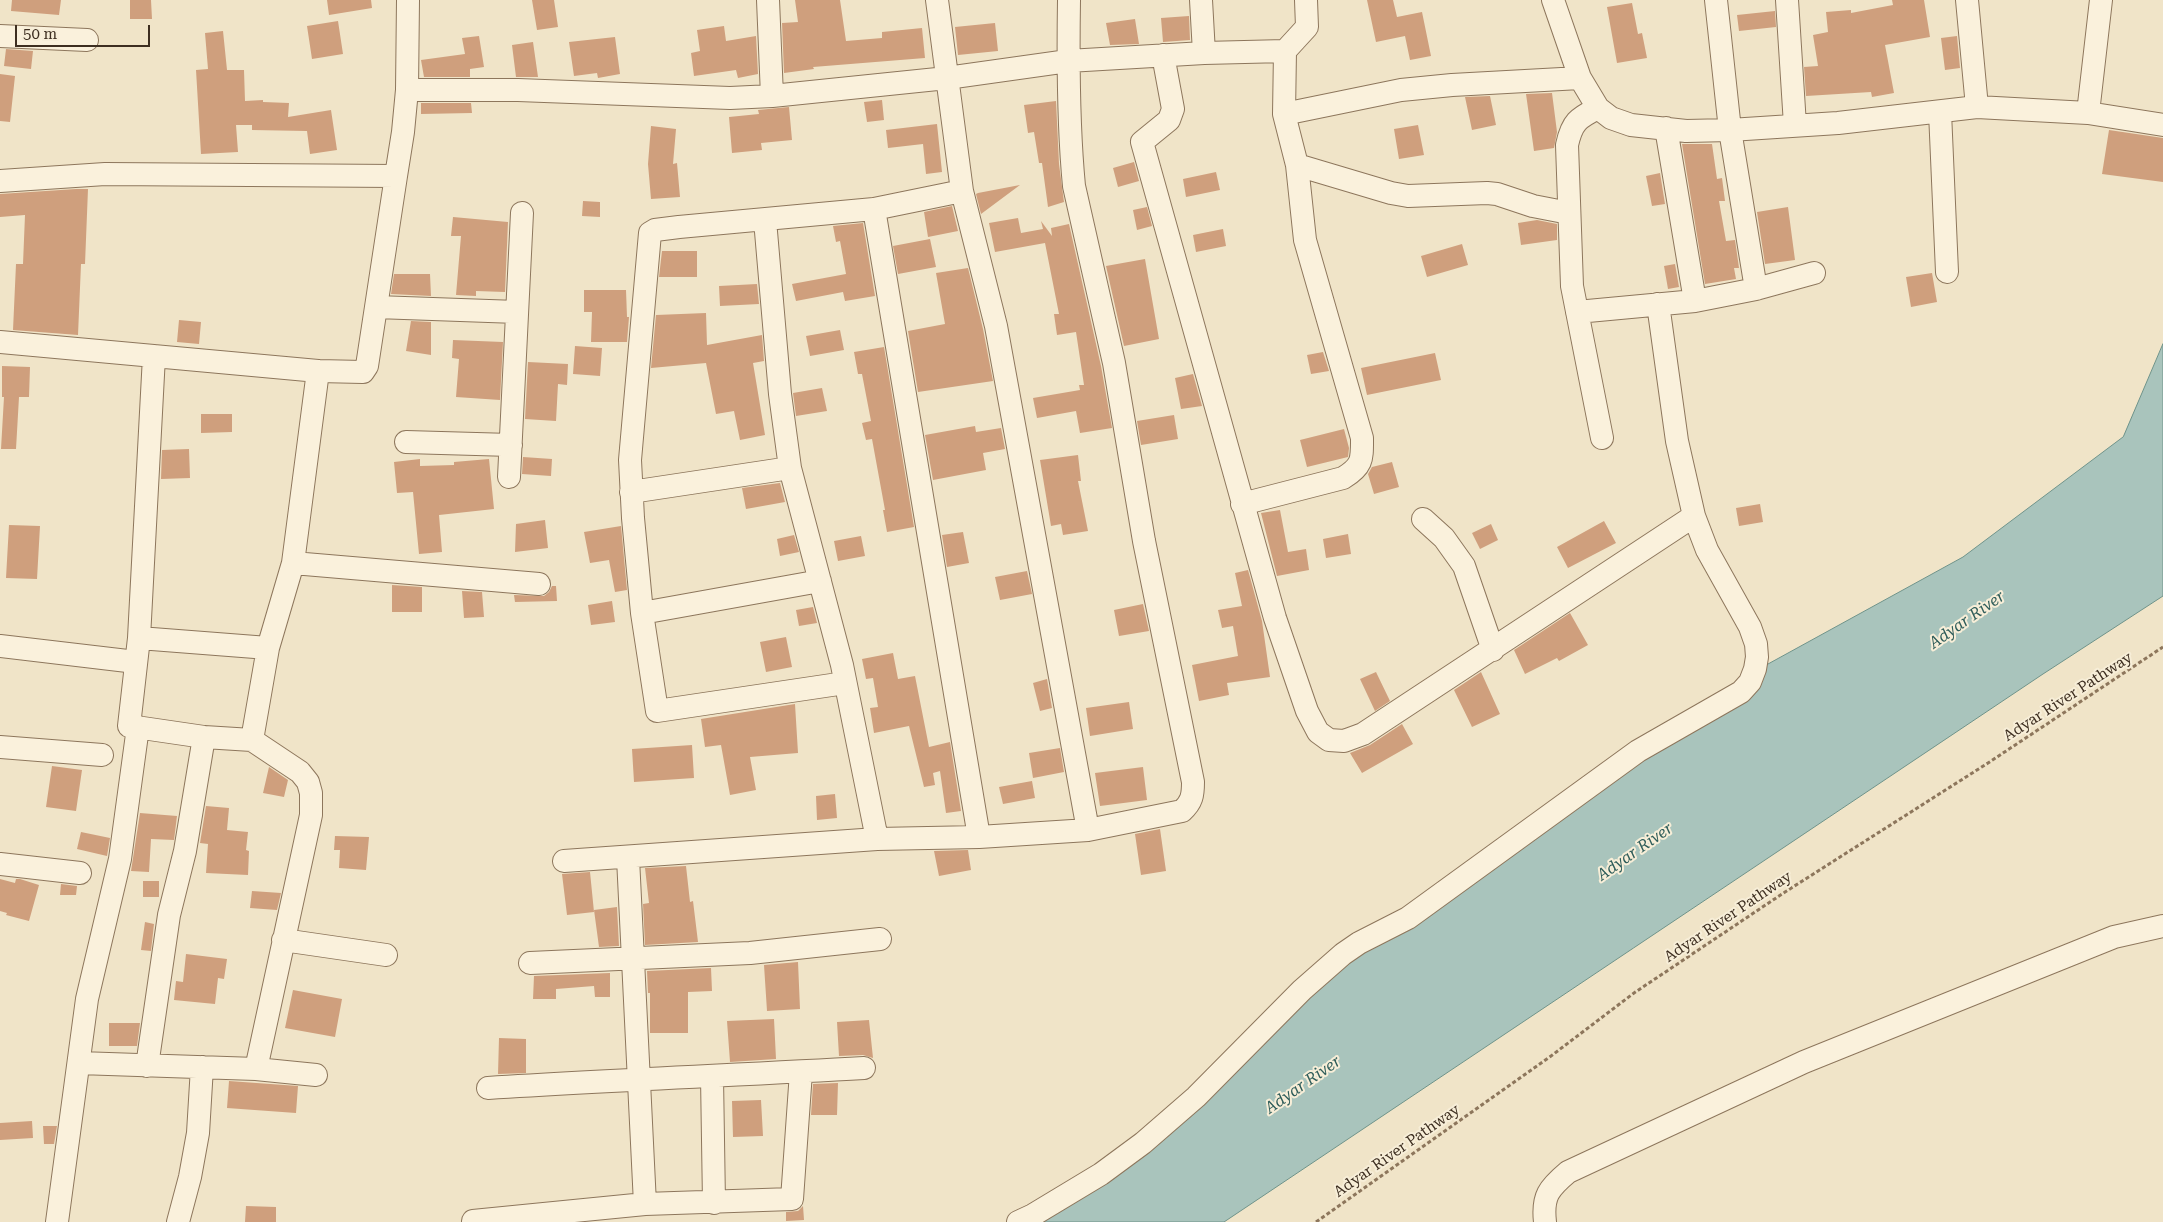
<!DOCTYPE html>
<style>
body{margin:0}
#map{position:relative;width:2163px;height:1222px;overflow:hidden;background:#f0e4c8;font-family:"Roboto Serif",serif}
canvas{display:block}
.scale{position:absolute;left:15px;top:25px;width:135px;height:22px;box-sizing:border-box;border:2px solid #3d2e20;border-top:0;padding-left:6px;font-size:15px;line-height:18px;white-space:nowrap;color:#3d2e20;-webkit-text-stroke:4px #f7eed8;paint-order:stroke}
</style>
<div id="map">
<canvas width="2163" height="1222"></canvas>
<div class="scale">50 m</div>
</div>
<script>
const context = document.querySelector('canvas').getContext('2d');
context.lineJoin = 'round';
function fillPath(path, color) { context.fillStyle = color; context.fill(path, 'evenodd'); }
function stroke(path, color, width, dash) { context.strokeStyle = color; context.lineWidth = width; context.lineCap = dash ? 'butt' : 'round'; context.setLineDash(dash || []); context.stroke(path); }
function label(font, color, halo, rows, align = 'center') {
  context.font = font + ' "Roboto Serif",serif'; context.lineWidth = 4; context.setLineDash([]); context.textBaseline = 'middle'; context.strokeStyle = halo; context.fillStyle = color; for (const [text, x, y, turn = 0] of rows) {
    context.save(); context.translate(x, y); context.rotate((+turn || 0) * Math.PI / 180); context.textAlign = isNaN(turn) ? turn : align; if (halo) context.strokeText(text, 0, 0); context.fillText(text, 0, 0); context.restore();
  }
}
const water = new Path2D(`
 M2163 344V596L2043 674 1224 1222H1009L1121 1160 1394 916 1768 664 1963 557 2123 437Z`);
fillPath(water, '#a9c4bc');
stroke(water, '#6f938a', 1);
fillPath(new Path2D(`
 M12 0H61L59 15 11 11Z
 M130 0H151L152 19H130Z
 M327 0H371L372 8 329 15Z
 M532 0H554L558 27 537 30Z
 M795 0H840L846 41 882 38V32L922 28 925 58 813 67 814 69 784 73 782 23 798 22Z
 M1367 0H1393L1397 17 1422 12 1431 56 1410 60 1405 36 1376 42Z
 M1892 0H1924L1930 37 1885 45 1894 93 1872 97 1871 92 1806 96 1804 67 1818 66 1813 35 1828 32 1826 12 1851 10V13L1893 5Z
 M1632 3 1638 34 1642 33 1647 58 1617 63 1607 7Z
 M1775 11 1776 27 1739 31 1737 15Z
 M1189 16 1190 40 1163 42 1161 18Z
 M1135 19 1139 44 1110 45 1106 23Z
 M338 21 343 54 312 59 307 26Z
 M995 23 998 51 958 55 955 27Z
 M724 26 726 41 756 36 758 74 738 78 736 70 694 76 691 53 700 51 697 30Z
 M223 31 227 70H244L245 101 263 100V102L289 103 288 117 331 110 337 150 310 154 307 131 252 130V125H236L238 152 201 154 196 70 208 69 205 33Z
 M479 36 484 67 470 69V77H424L421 60 465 54 462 38Z
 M1957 36 1960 68 1945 70 1941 38Z
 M615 37 620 74 598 78 597 73 574 76 569 42Z
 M533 42 538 77H516L512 45Z
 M6 49 33 51 31 69 4 66Z
 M0 74 15 76 10 122 0 121Z
 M1552 93 1557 132 1554 148 1534 151 1526 94Z
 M1490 96 1496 125 1472 130 1465 97Z
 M882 100 884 120 867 122 864 102Z
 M1056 101 1059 164 1064 202 1048 207 1042 163H1039L1034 132 1028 133 1024 105Z
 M421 103H471L472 113 421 114Z
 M789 107 792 140 761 143 762 150 732 153 729 117 759 114 758 110Z
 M937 124 942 172 926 174 923 144 888 148 886 130Z
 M1418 125 1424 155 1399 159 1394 129Z
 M651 126 676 129 673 164 677 163 680 197 651 199 648 164Z
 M2109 130 2163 138V182L2102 174Z
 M1682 144H1712L1717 179 1722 178 1725 201H1719L1726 241 1735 240 1739 268H1734L1736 279 1705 284Z
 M1134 162 1139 181 1118 187 1113 168Z
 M1216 172 1220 190 1186 197 1183 179Z
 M1660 173 1665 204 1652 206 1646 176Z
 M1020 185 981 214 976 194 978 193Z
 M76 189H88L85 264H81L78 335 13 330 16 264H23L25 215 0 217V194Z
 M583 201 600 202V217L582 216Z
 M952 206 958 231 928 237 924 212Z
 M1147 207 1152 226 1137 230 1133 210Z
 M1788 207 1795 260 1765 264 1757 212Z
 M453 217 508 222 505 292 476 291V296L456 295 461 236H451Z
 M1018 218 1021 233 1043 229 1041 221 1052 236 1051 228 1069 224 1101 366 1112 428 1080 433 1076 411 1037 418 1033 398 1080 390 1079 385H1084L1076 332 1057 335 1054 314H1059L1045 243 995 252 989 223Z
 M1537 220 1557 224V240L1521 245 1518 223Z
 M863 223 875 296 845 301 843 292 796 301 792 284 846 274 840 241 836 242 833 226Z
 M1223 229 1226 246 1196 252 1193 235Z
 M930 239 936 267 898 274 893 246Z
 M1462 244 1468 265 1427 277 1421 256Z
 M662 251H697V277H659Z
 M1145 259 1159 339 1124 346 1106 266Z
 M1675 264 1679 287 1668 289 1664 266Z
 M968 268 983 329 993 381 918 392 908 331 945 324 936 273Z
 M1932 273 1937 302 1911 307 1906 277Z
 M394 274H430L431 296 391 294Z
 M757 284 759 304 720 306 719 286Z
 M584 290H626L627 317H629L627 342H591L592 312H584Z
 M706 313 707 345 762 335 764 361 753 363 765 435 740 440 734 411 716 414 706 363 651 368 656 315Z
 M179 320 201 322 199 344 177 342Z
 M411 321 431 322V355L406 351Z
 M840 330 844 350 810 356 806 336Z
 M453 340 503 342 500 400 456 397 459 359 452 358Z
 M575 346 602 348 600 376 573 374Z
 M884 347 914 527 887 532 883 510H885L872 439 866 440 862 423 871 421 862 374H858L854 352Z
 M1323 352 1329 371 1311 374 1307 355Z
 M1435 353 1441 380 1367 395 1361 368Z
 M528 362 568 364 567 385 558 384 556 421 525 419Z
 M2 366 30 367 29 397H19L16 449H1L4 397H2Z
 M1193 374 1202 406 1181 409 1175 378Z
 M822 388 827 411 796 416 793 393Z
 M201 414H232V432L201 433Z
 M1174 415 1178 439 1141 445 1137 421Z
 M975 426 976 432 1001 428 1005 449 983 453 986 470 933 480 925 435Z
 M1344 429 1349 448 1348 457 1307 467 1300 440Z
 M189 449 190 478 161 479 162 450Z
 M1078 455 1081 481H1078L1088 531 1063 535 1061 524 1051 526 1040 460Z
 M523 457 552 459 551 476 522 474Z
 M420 459V466L454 465V462L489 459 494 509 439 515 442 552 419 554 413 492 397 493 394 462Z
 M1392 462 1399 487 1374 494 1368 474 1372 467Z
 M780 483 785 502 746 509 742 488Z
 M1760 504 1763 522 1739 526 1736 508Z
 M1280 510 1288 552 1306 549 1309 570 1277 576 1261 513Z
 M545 520 548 548 515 552 516 524Z
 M1604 521 1616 543 1568 568 1557 547Z
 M1491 524 1498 540 1480 549 1472 533Z
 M9 525 40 526 37 579 6 578Z
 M621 526 627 590 615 592 609 560 590 563 584 532Z
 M963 532 969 563 947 567 942 535Z
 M1348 534 1351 554 1326 558 1323 539Z
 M794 535 799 552 780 556 777 539Z
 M861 536 865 556 838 561 834 541Z
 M1248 570 1262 621 1270 677 1227 683 1229 695 1199 701 1192 665 1238 656 1233 626 1222 628 1218 610 1242 606 1235 573Z
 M1027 571 1032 594 1000 600 995 577Z
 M392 585 422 587V612H392Z
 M552 586H556L557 601 515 602 514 595 544 596 549 592Z
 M462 591 482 592 484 617 464 618Z
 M612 601 615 622 591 625 588 605Z
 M1143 604 1149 631 1119 636 1114 610Z
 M813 607 817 623 799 626 796 610Z
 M1570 613 1588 645 1559 661 1557 658 1525 674 1514 650Z
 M786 637 792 667 766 672 760 642Z
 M893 653 898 679 915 676 929 747 950 742 961 811 946 813 940 771 933 773 935 785 924 787 909 726 874 733 870 708 878 707 873 678 866 679 862 659Z
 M1376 672 1390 701 1375 711 1360 679Z
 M1481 672 1500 714 1472 727 1454 690Z
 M1047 679 1052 708 1040 711 1033 683Z
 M1129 702 1133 729 1090 736 1086 708Z
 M795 704 798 753 750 757 756 790 730 795 721 745 705 747 701 719Z
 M1402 724 1413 744 1362 773 1350 753 1370 745Z
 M692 745 694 778 634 782 632 749Z
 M1060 748 1064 772 1033 778 1029 753Z
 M52 766 82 770 76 811 46 807Z
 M269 767 288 780 284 797 263 793Z
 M1143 767 1147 800 1100 806 1095 773Z
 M1032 781 1035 798 1003 804 999 787Z
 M835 794 837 818 817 820 816 796Z
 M206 806 229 808 227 830 248 832 246 850 249 851 248 875 206 873 208 844 200 843Z
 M140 813 177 816 174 840 151 839 149 872 131 871Z
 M1160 829 1166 871 1141 875 1135 834Z
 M81 832 110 838 107 856 77 849Z
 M335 836 369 837 366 870 339 868 340 850H334Z
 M968 850 971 870 939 876 934 851Z
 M686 866 690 902 693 901 698 942 645 945 643 904 649 903 645 868Z
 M590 872 594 912 567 915 562 874Z
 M0 879 15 883 16 879H20L39 885 29 921 6 915 7 913 0 911Z
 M143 881H159V897H143Z
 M61 884 77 886 76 895H60Z
 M252 891 281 893 277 910 250 908Z
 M617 907 619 946 599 947 594 910Z
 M145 922 154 924 151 951 141 950Z
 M186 954 227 959 224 979 218 978 215 1004 174 1000 176 981 183 982Z
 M798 962 800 1009 767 1011 764 965Z
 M711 968 712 991 688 992V1033H650V993H648L647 971Z
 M610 973V997H595L594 986 556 989V999H533L534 976Z
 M293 990 342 999 335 1037 285 1028Z
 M774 1019 776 1059 730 1062 727 1021Z
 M869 1020 873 1058 863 1055 839 1056 837 1022Z
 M109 1023H140L137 1046H109Z
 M499 1038 526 1039V1073L498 1074Z
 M229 1081 298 1086 296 1113 227 1108Z
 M838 1083 837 1115H811L813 1084Z
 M761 1100 763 1136 733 1137 732 1101Z
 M32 1121 33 1138 0 1140V1123Z
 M43 1126H57L54 1144H44Z
 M246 1206 276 1207V1222H245Z
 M803 1206 804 1220 786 1221V1212L798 1211Z`), '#cf9f7d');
const minor = new Path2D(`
 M768 0 772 96
 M937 0 962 191 996 326 1088 830
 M1201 0 1204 53
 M1553 0 1580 78 1598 108 1611 118 1631 125 1686 131 1730 130 1838 123 1977 107 2088 113 2163 125
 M1716 0 1730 130 1756 289
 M1787 0 1795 125
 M1967 0 1977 107
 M0 36 87 40
 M1163 55 1173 109 1169 120 1142 142 1275 618 1307 711 1318 732 1329 740 1344 741 1363 734 1694 516
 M407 90H518L730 98 772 96 947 78 1068 61 1204 53 1285 51 1307 27 1306 0
 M1598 108C1578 118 1572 122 1567 145L1572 286 1602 438
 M1940 112 1947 272
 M2088 113 2101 0
 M1284 114 1401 90 1452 85 1580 78
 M1666 128 1695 301
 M1297 165 1391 193 1408 196 1487 193 1497 194 1533 206 1569 213
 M0 181 105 174 396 176 403 132 407 90 408 0
 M874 209 979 837
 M765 220 780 394 790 468 842 665 877 839
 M376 307 517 312
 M1577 312 1695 301 1756 289 1814 273
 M0 342 318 371 363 372 367 366 396 176
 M154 356 139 638 129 726 204 737 252 740 300 772 308 782 311 793V815L256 1069
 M406 442 511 445
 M509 477 522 213
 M631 492 790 468
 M1242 504 1343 478C1363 466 1362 459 1362 438L1305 240 1297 165 1284 114 1285 51
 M1423 519 1444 538 1464 566 1493 650
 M293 563 539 584
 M820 581 642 613 657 711 845 683
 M642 613 633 518 630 460 650 233 655 230 679 227 874 209 962 191
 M139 638 268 648
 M0 646 136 662
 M252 740 268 648 293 563 318 371
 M0 747 102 755
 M628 858 645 1204
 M564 861 877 839 979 837 1088 830 1182 811C1192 802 1193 795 1193 782L1144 541 1114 363 1074 186C1068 124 1068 62 1069 0
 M0 864 80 873
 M283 940 386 955
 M530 963 750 953 880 939
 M79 1063 256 1069 316 1075
 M147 1066 169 915 185 851 204 737
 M712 1077 714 1203
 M488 1088C613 1080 739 1075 864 1068
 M473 1221 645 1204 792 1199 801 1072
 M57 1222 87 999 120 859 138 727
 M178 1222 190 1177 198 1133 202 1067
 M1018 1222 1033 1215 1101 1174 1143 1143 1196 1097 1302 990 1343 954 1359 943 1408 918 1638 751 1741 692 1750 682 1755 669 1757 657 1756 644 1750 627 1707 550 1694 516 1677 441 1658 304
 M1545 1222C1542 1196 1549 1188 1568 1172L1804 1062 2114 937 2163 926`);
stroke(minor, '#8d765c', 24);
stroke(new Path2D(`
 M1316 1222 1551 1056 1634 993 1785 892 1988 763 2163 647`), '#8d765c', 3, [4, 2.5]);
stroke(minor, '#faf1dc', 22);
label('15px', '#3d2e20', '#f7eed8', [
 ["Adyar River Pathway",2068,697,-33],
 ["Adyar River Pathway",1728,917,-34],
 ["Adyar River Pathway",1397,1151,-35]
]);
label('italic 16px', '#2f5d5a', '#f7eed8', [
 ["Adyar River",1967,620,-35],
 ["Adyar River",1635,852,-35],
 ["Adyar River",1303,1085,-35]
]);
</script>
